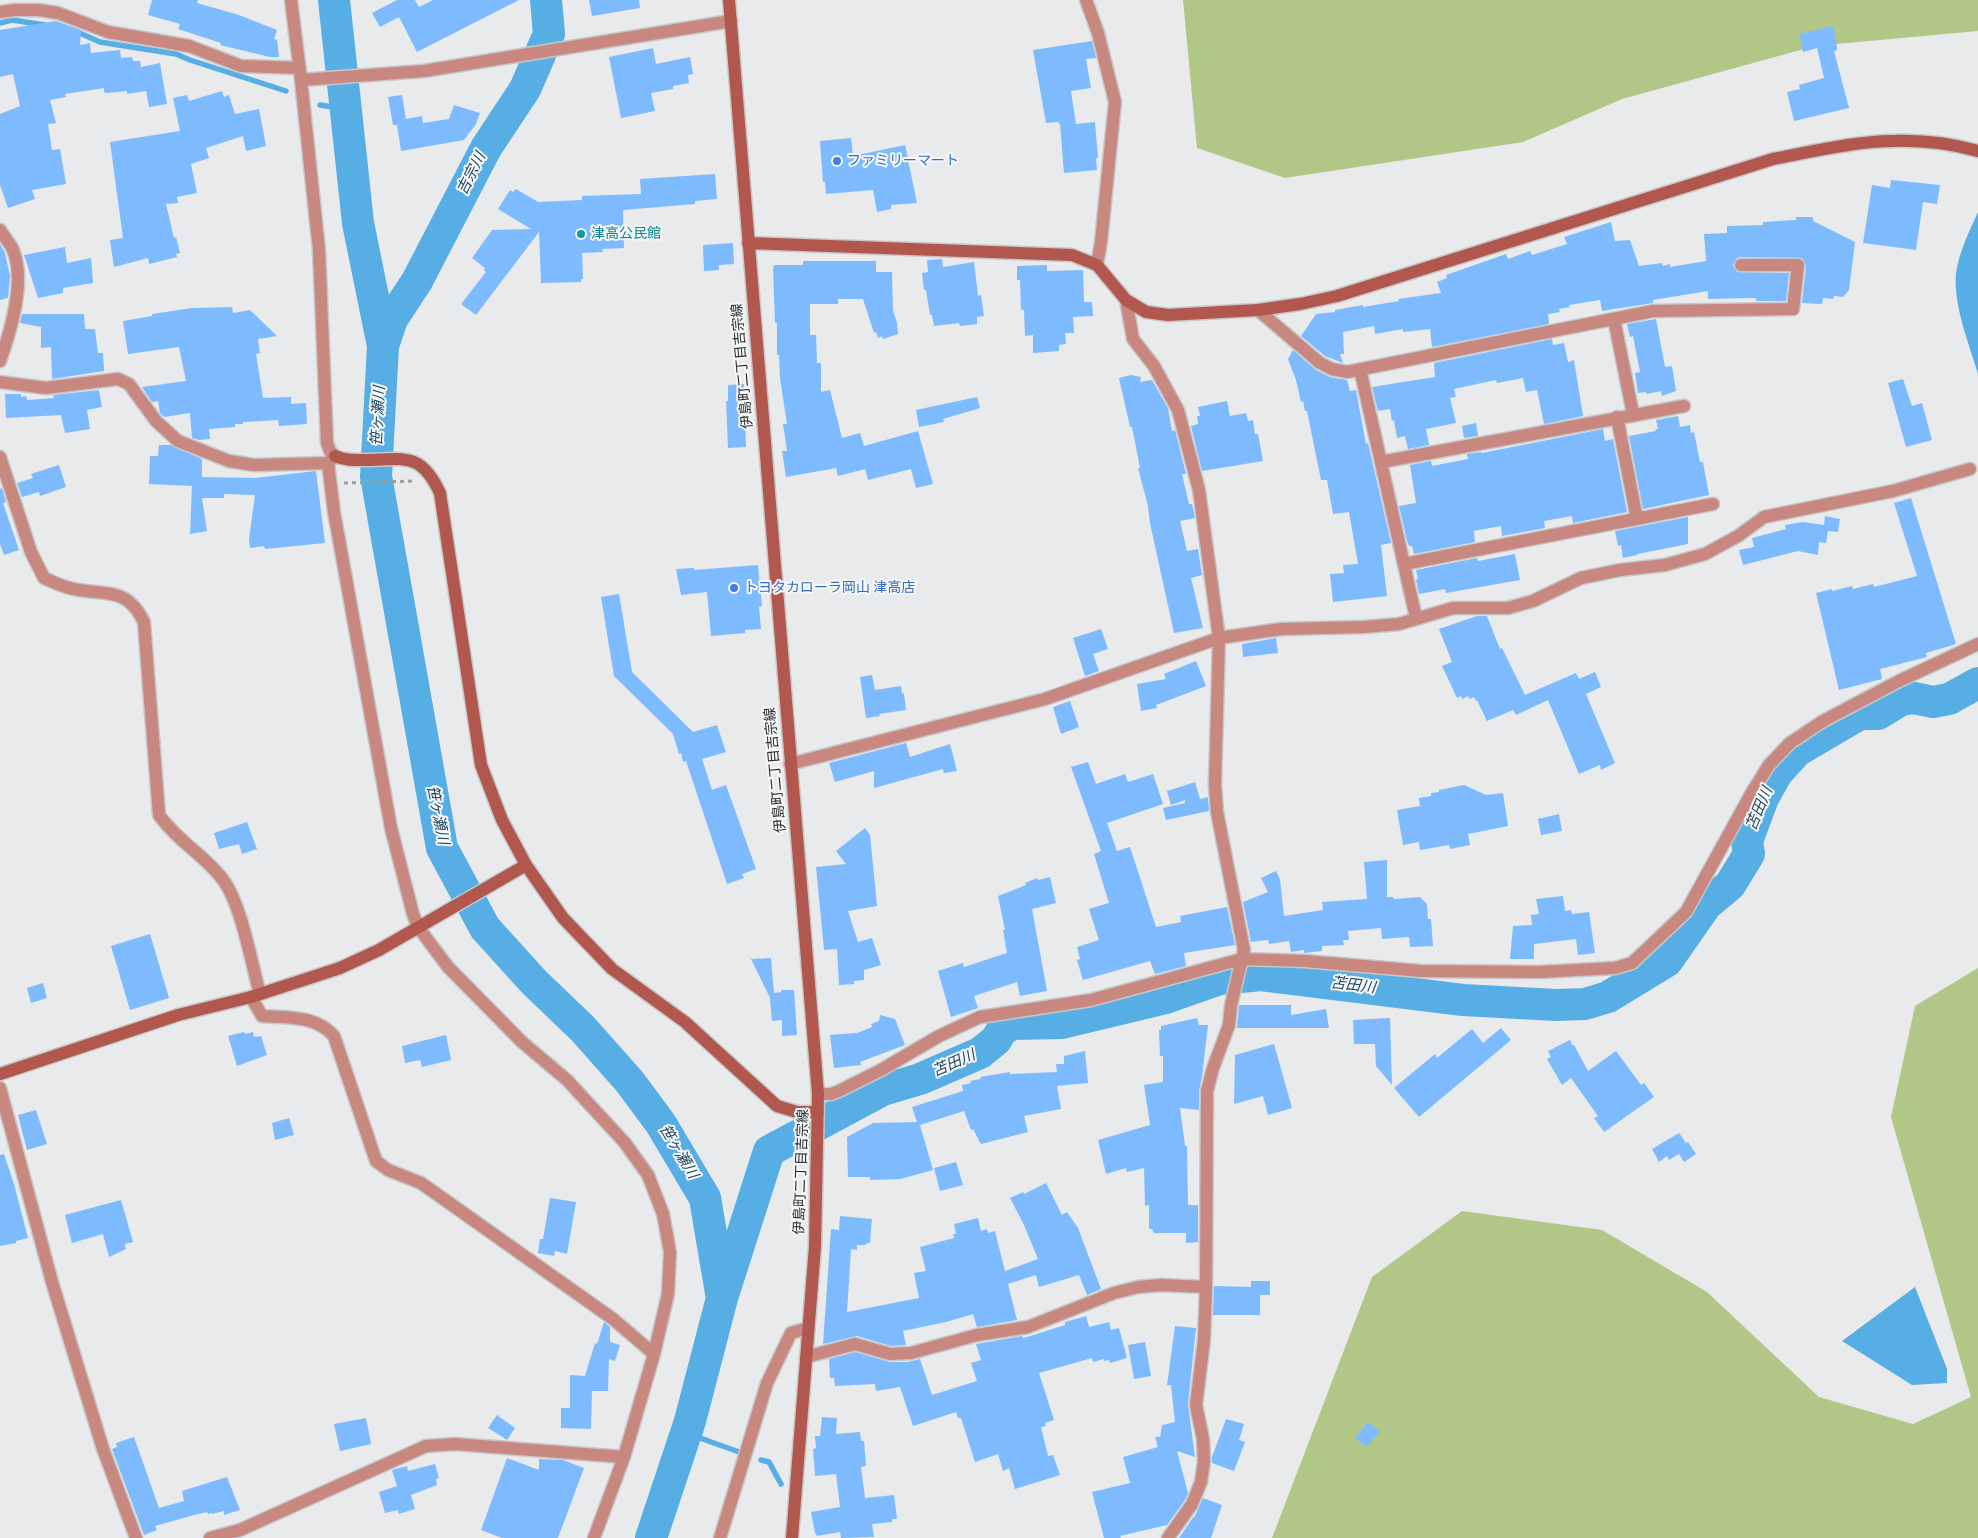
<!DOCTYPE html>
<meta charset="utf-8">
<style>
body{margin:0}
canvas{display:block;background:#e8eaec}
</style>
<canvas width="1978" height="1538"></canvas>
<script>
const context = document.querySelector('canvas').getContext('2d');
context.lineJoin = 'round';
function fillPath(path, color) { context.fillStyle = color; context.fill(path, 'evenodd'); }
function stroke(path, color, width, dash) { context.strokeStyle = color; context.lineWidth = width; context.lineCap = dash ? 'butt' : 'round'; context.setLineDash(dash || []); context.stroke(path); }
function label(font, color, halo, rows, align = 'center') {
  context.font = font + ' "Roboto Condensed","Noto Sans JP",sans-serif'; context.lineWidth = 4; context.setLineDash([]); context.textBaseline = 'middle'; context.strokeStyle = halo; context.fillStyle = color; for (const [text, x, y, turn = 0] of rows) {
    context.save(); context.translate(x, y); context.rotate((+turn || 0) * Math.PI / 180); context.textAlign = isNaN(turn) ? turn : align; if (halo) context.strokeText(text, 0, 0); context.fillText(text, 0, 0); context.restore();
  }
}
fillPath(new Path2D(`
 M1183 0H1978V31L1815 46 1622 99 1523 142 1285 178 1197 148Z
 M1978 968V1538H1272L1372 1277 1462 1211 1602 1230 1707 1292 1819 1397 1913 1424 1971 1397 1891 1117 1915 1006Z`), '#b2c787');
fillPath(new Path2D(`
 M1978 212V374C1969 343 1953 305 1956 273 1959 252 1969 232 1978 212Z
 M1915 1287 1947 1369V1383L1912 1385 1842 1341Z`), '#57aee5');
stroke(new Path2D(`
 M0 23 12 20 45 25
 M75 31 100 42 176 54 190 60 286 91
 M320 105 345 109
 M686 1433 742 1453
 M761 1460 769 1462 781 1484`), '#57aee5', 5.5);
stroke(new Path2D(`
 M334 0 358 223 383 346 376 476 442 848 485 928 534 982 583 1029 630 1082 661 1124 705 1198 721 1293
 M383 346 392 319 417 281 486 148 525 89 549 34 546 0
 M651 1538 690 1421 722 1298 769 1151 883 1090 920 1079 980 1053 996 1040 1002 1030 1012 1024 1062 1023 1166 998 1220 979 1261 975 1463 1000 1556 1005 1585 1004 1608 997 1667 961 1706 905 1730 885 1749 854 1747 841 1763 798 1777 773 1797 751 1860 714H1878L1901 700 1914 698 1933 702 1949 699 1978 683`), '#57aee5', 32);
fillPath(new Path2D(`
 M152 0H198L197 3 239 15 277 30 274 39 277 40 279 57H270L220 45 221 43 178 29 180 24 148 15Z
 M397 0H415L419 7 433 0H519L417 52 399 17 380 27 372 13Z
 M589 0H639L640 8 592 16Z
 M56 21 81 30 80 45 90 43 91 53 120 50 121 58 132 57 133 61H140L141 67 160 63 167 104 149 107 146 91 127 94V91L107 93 104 92V88L65 94 66 97 50 100 56 123 48 124 52 150 60 149 66 184 32 190 35 199 8 208 0 185V114L20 106 13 74 0 77V30Z
 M1833 26 1837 47V50L1834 51 1849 108 1794 121 1787 92 1800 89 1799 85 1824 78 1817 48 1803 52 1799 34Z
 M1092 41 1096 58 1086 59 1091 88 1071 91 1076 124 1095 122 1098 158H1096L1097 170 1064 173 1060 124 1058 122 1046 123 1033 50Z
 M653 48 656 64 690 57 693 74 688 75 689 83 673 86V89L651 93 655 111 621 118 609 57Z
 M222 91 224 97 229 95 235 114 259 109 266 146 246 151 243 136 206 148 209 158 191 164 197 193 177 197 178 203 166 204 174 238 176 237 180 253 176 254 177 257 149 264 148 258 114 267 110 240 123 238 110 142 180 131 173 98 187 95 189 101Z
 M402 95 406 119 422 116 423 123 449 119 454 105 480 113 476 124 464 140 401 151 397 125H393L388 97Z
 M851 138 853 156 905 145 917 203 891 205V209L877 212 873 190 826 194 825 182H823L820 141Z
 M715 174 717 199 695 201V204L623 210 624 248 602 249 603 252 582 253 583 279H581V282L541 283 539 232 476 315 461 304 486 272 484 270 485 268 472 258 492 230 531 229 498 209 510 190 513 192 516 189 538 202 582 200V196L641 194 640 179Z
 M1891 180 1940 185 1937 204 1923 202 1916 250 1863 243 1872 185 1890 188Z
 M1796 217H1813V221L1855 242 1849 290 1843 297 1834 296 1833 299 1823 298 1822 304 1802 303 1806 266 1802 258 1741 257 1737 258 1733 265 1737 272 1789 273 1786 301H1756V298L1708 299V291L1653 300V303L1602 311 1600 300 1569 305 1570 307 1559 309 1560 312 1548 314 1549 324 1432 347 1430 329 1403 332V329L1375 334 1374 326 1343 332 1344 354H1340L1343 363 1325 356 1301 336 1316 314 1335 312V310L1363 305V307L1399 301 1398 299 1441 293 1437 282 1447 278 1446 275 1506 254 1508 259 1530 251 1532 255 1567 244 1564 237 1611 222 1615 241 1630 240 1639 266 1662 263 1663 266 1670 264V267L1706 261 1704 234 1727 233V226L1763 225V222L1796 220Z
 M733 243 734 264 719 265V270L704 271 703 245Z
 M0 244 5 253 10 276 8 298 0 300Z
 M65 247 67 263 91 258 93 283 63 288V293L38 298 24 255Z
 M942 259 943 267 974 262 978 296 981 295 984 316 977 317V324L960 326 959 323 934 326 932 315H930L926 290H924L922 273 928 272 927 260Z
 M803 261H876V272H892L893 310 897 323 898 334 883 339 882 336 878 338 876 332 874 333 863 299H838V304H810V335H816L817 363H821V392L830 390 842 438 860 433 864 446 918 431 933 484 916 488 911 469 868 480 865 469 838 476 836 468 786 477 782 451H787L783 424H787L780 378 779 355H777V323H775L773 268 774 265H803Z
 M1047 265V271L1083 270 1084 302H1092L1093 316 1073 317 1074 333H1065L1066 344 1059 345V351L1033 353V335L1025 336 1024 310H1021L1020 280H1017V266Z
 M232 307 233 313 250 310 277 336 258 339 260 353 256 354 263 398 291 397V404L306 403 307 424 279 426 278 420 243 422V424H235V427L209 429 210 439 199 440 192 438 190 413 164 417 160 413 158 401 152 402 142 387 186 381 179 347 128 354 123 321 152 316V314L192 308Z
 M22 314H84L85 329H95L98 353H103L104 371 52 379 51 347 41 348V327L20 323Z
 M1656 319 1665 367 1672 366 1676 391 1662 396 1661 391 1647 394 1646 392 1638 393 1635 373 1640 372 1633 336 1630 337 1627 324Z
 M1552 339 1553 345 1564 343 1568 362 1574 360 1583 416 1544 424 1537 390 1526 392 1523 378 1497 383 1496 380 1454 389 1456 397 1450 398 1456 423 1426 429 1429 445 1408 449 1405 436 1397 438 1394 420 1392 421 1390 409 1378 411 1372 387 1435 377 1434 363Z
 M1293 350 1316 370 1330 377 1347 380 1350 391 1356 390 1366 444 1368 443 1391 543 1381 545 1387 596 1333 602 1330 574 1344 573 1343 565 1358 564 1349 512 1333 514 1327 480H1321L1307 411H1305L1303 401 1301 402 1296 380 1288 359Z
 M1131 375 1141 377 1140 382 1152 380 1168 408 1172 431 1175 430 1186 474H1182L1189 504H1192L1194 513 1195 518 1180 521 1187 551 1198 549 1202 575 1191 578 1203 628 1174 633 1150 523 1148 506 1138 468H1140L1132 427H1130L1119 378Z
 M1903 379 1912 406 1922 403 1932 440 1906 447 1888 383Z
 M744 384 746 447 728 448 726 401H728V385Z
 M99 390 102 407 87 410 90 429 65 433 61 415 6 418 5 394H21V397L26 396 27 400 54 398 53 395Z
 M977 397 980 408 943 419 944 422 919 427 916 410Z
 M1227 401 1230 416 1246 413 1248 421 1253 420 1255 434H1258L1263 461 1202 471 1191 426 1198 424 1197 416H1200L1198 407Z
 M1678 416 1680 427 1690 425 1691 433 1694 432 1700 462H1703L1709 495 1643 509 1629 436 1656 431 1655 429H1658L1656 420Z
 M1476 423 1478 436 1464 438 1462 426Z
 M1603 429 1605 441 1613 439 1627 512 1573 523 1572 516 1544 521 1545 528 1502 536 1501 526 1474 531 1475 542 1414 554 1412 546H1409L1407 541 1399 506 1416 503 1410 465 1431 461 1432 466 1468 459 1467 454 1481 452 1482 453Z
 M159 445H171L202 459V477L255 478 316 471 325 543 265 549 264 546 250 548 249 539 255 495 224 494V498H202L207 531 190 534 192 486 149 484 150 456H158Z
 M59 465 66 487 40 496 39 492 22 497 17 483 33 478 31 474Z
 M2 488 6 502 3 503 19 550 4 555 0 544V489Z
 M1911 498 1956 644 1926 653 1927 657 1880 669 1882 679 1839 690 1816 593 1832 589V591L1852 586 1853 589 1873 584 1874 587 1917 576 1894 503Z
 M1825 516 1840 519 1838 532 1828 531 1826 543 1819 542 1818 555 1798 551 1743 565 1739 550 1754 547 1752 538 1786 529 1785 525 1803 522 1824 525Z
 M1688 517V544L1637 554V555L1623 558 1621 545 1618 546 1615 531Z
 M1515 554 1520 580 1446 593 1445 589 1419 594 1416 580 1418 579 1416 570 1477 558 1478 561Z
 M758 565 762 606 759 607 761 629 745 630V633L711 636 707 592 681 595 676 569 694 568V570Z
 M619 594 632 672 693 732 717 725 726 752 702 759 712 790 726 785 756 869 742 874 744 878 727 884 686 761 683 762 681 753 679 754 673 734 614 676 601 597Z
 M1477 616H1487L1500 649 1502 648 1525 695 1576 673 1579 679 1595 672 1601 687 1586 694 1615 763 1601 770 1600 765 1579 774 1548 700 1516 715 1513 710 1487 721 1477 700 1476 701 1474 697 1469 699 1468 696 1462 699 1461 696 1457 698 1442 666 1452 662 1439 629Z
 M1101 629 1108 649 1093 654 1099 671 1085 676 1073 638Z
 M1276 638 1278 653 1243 657 1242 644Z
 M1196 661 1206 686 1156 705 1157 708 1141 711 1137 684 1166 679 1164 674Z
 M872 675 875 690 901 686 902 694 904 693 906 710 879 714 880 716 866 718 860 677Z
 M1070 701 1079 727 1061 734 1053 707Z
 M906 743 910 757 950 744 957 771 944 773 943 769 874 788V771L835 782 829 763Z
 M1088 762 1096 784 1125 774 1128 782 1153 774 1163 804 1107 823 1117 851 1130 847 1156 927 1181 922 1180 916 1227 907 1235 945 1184 953 1186 966 1155 974 1150 961 1083 980 1077 960 1080 959 1077 947 1099 940 1089 909 1109 903 1094 854 1101 851 1071 767Z
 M1195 782 1200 799 1208 797 1209 811 1166 820 1163 808 1185 803V800L1171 805 1167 791Z
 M1464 785 1486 795 1503 793 1508 826 1468 834 1470 845 1450 849 1449 845 1420 850 1419 842 1403 845 1397 810 1420 806 1419 798 1431 796V793L1439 792V790Z
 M1559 814 1562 831 1541 835 1538 819Z
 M247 822 257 849 242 854 239 844 219 849 214 833Z
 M865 828 870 835 877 906 848 911 858 942 872 938 881 965 864 970V980L854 981V984L839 985 837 949 824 950 816 867 846 864 836 851Z
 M1387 860V897H1393L1394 899 1420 897 1427 904 1428 919H1431L1433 946 1410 947 1409 937 1382 939 1381 928 1348 931 1349 940H1343L1344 945 1322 946V951L1304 953V950L1291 952 1289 941 1269 944 1268 940 1251 942 1243 902 1268 892 1261 878 1276 871 1280 879 1284 916 1323 910 1322 902 1367 899 1364 862Z
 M1050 877 1056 903 1032 909 1047 991 1020 996 1017 982 974 996 978 1008 951 1017 938 971 963 963 964 967 1007 953 1003 930H1005L998 896 1026 885 1025 883 1037 878 1038 880Z
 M1563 896 1565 911 1571 910 1572 914 1589 912 1595 953 1578 955 1576 939 1534 944V959H1510L1513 926 1532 925 1531 915 1539 914 1536 899Z
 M150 934 169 998 130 1010 111 946Z
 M771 958 774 993 781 992V990H794L797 1035 782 1036V1020L772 1021 770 998 751 959Z
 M43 983 47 998 31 1003 27 988Z
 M1239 1005H1291V1015L1326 1009 1329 1028H1237Z
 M880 1015 895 1019 905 1045 860 1062 861 1065 834 1068 830 1035 857 1033 872 1027 871 1024 879 1021Z
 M1197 1018 1199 1025H1208L1202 1077 1199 1091V1110L1180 1108 1185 1146H1187L1188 1205H1198V1242L1186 1243V1233H1154L1152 1229H1149V1205L1145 1206 1144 1168 1127 1172 1126 1168 1106 1174 1098 1140 1150 1125 1144 1085 1163 1082V1056H1160L1159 1030H1161V1026Z
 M1390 1018 1392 1085 1376 1066 1375 1044H1354L1353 1020Z
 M1501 1028 1511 1040 1419 1117 1394 1088 1435 1054 1437 1058 1472 1029 1483 1043Z
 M244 1032 245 1034 253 1032 254 1037 261 1036 267 1055 237 1066 228 1036Z
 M446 1035 451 1060 422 1067 420 1060 405 1063 402 1046Z
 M1570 1040 1573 1046 1574 1045 1588 1071 1616 1051 1641 1085 1644 1083 1654 1097 1604 1132 1594 1118 1598 1116 1571 1078 1562 1085 1547 1059 1551 1057 1548 1051Z
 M1274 1044 1292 1108 1268 1115 1263 1096 1234 1104 1235 1055Z
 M1085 1051 1088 1083 1057 1086 1061 1109 1024 1116 1028 1132 981 1144 973 1129 971 1130 964 1111 920 1125 933 1170 900 1179 870 1180V1177H848L847 1137 873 1123 917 1122 912 1107 963 1091 962 1085 971 1083 970 1081 981 1079 980 1077 1010 1072V1074L1057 1072 1056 1064H1064V1056Z
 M36 1110 47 1144 27 1150 18 1115Z
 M289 1118 294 1135 275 1140 272 1123Z
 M1679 1133 1686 1143 1688 1142 1696 1154 1684 1162 1679 1154 1669 1160 1667 1156 1659 1162 1652 1149Z
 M4 1154 14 1184 28 1238 16 1241V1243L0 1246V1155Z
 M956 1162 963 1185 940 1191 934 1168Z
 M1046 1183 1062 1215 1067 1212 1078 1228 1101 1289 1087 1295 1079 1275 1039 1287 1036 1275 1008 1284 1017 1320 977 1327 973 1314 946 1322 903 1331 906 1345 891 1346 857 1336 823 1344 831 1229 839 1230 840 1216 872 1219 870 1243H867L866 1245H857V1250L851 1249 847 1312 919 1298 914 1273 926 1271 920 1247 954 1238 953 1234H956L954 1224 978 1218 981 1231 987 1229 988 1233 995 1231 1005 1271 1038 1259 1024 1225 1010 1198 1023 1192 1024 1194Z
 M550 1198 576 1202 567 1254 555 1251 554 1256 538 1253 540 1239H543Z
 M121 1200 133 1242 125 1244 126 1249 109 1257 103 1234 72 1243 65 1215Z
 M1251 1281H1270V1295H1260V1315H1213L1214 1286 1251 1287Z
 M1086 1316 1089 1327 1109 1322 1111 1330 1119 1328 1127 1358 1110 1363 1109 1360 1104 1361V1359L1093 1362 1092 1358 1039 1373 1054 1420 1045 1423 1046 1426 1041 1427 1048 1456 1053 1455 1060 1475 1015 1489 1009 1468 1003 1471 998 1454 975 1462 961 1418H958L956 1412 913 1426 900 1387 876 1391 875 1384 835 1386 834 1378H830L829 1359 855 1352 890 1362H908L920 1359 932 1395 977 1381 971 1363 981 1360 976 1344 1022 1336 1023 1338 1027 1337 1065 1325V1322Z
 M604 1322 610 1327V1342L620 1345 615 1361 609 1359 608 1391H592L591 1429 561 1428V1408H570V1375L585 1376 595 1343 597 1344Z
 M1175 1326 1196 1328 1188 1404 1195 1457 1177 1451 1188 1493 1185 1500 1167 1525 1120 1536 1121 1538H1104L1092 1492 1130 1483 1123 1457 1158 1447 1155 1437H1160L1162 1425 1175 1422 1171 1385H1167Z
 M1145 1342 1151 1376 1134 1379 1128 1345Z
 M497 1415 515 1428 507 1440 488 1428Z
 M822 1417 837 1418 836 1434 860 1432 861 1441H864L866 1466 861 1467 865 1498 894 1495 897 1519H892V1522L872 1524 874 1537 841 1538 840 1532 817 1536 815 1533 811 1512 840 1507 836 1474 815 1476 813 1449 816 1448 815 1436H820Z
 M366 1418 371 1444 340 1451 334 1424Z
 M1226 1419 1244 1424 1239 1440 1245 1442 1234 1471 1212 1463V1457Z
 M1368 1422 1380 1432 1366 1447 1355 1438Z
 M134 1437 159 1508 184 1501 182 1491 227 1477 240 1510 224 1515V1511L212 1514V1513L208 1514 207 1512 194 1515 155 1526 157 1530 144 1535 112 1449 117 1447 116 1443Z
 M507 1458 539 1470V1459L563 1460 584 1468 558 1538H502L481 1530Z
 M435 1464 439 1478 436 1479 437 1485 411 1495 415 1509 399 1514 398 1510 385 1513 379 1492 397 1486 392 1470 407 1466 408 1471Z
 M1203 1498 1222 1505 1211 1538H1179L1194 1516V1518Z`), '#7ebbfe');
const street = new Path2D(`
 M291 0 301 80 319 250 327 443 330 451 335 456 328 463 334 512 391 828 413 914 418 927 448 967 522 1042 567 1080 625 1143 648 1175 663 1214 670 1252 668 1294 654 1354 624 1457 594 1538
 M1086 0 1098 33 1115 102 1101 242 1097 265
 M0 12 15 10H39L58 13 108 32 189 46 241 66 300 68
 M301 80 424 71 731 21
 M0 230C4 237 10 243 13 250 26 281 11 330 0 361
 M1126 300 1133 339 1154 366 1178 410 1199 490 1219 638 1215 784 1217 812 1244 950 1231 1005 1229 1025 1213 1068 1207 1091 1206 1287 1204 1340 1196 1405 1203 1439 1204 1461 1201 1482 1192 1504 1168 1538
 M1258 310 1320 363 1332 369 1347 372 1653 311 1793 309 1798 265H1741
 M1614 319 1633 414
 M1360 369 1416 618
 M0 382 46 388 118 379 129 384 156 421 178 441 229 461 254 465 328 463
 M1617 417 1637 519
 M0 457 31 552 44 578C51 581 59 585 66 587 99 598 125 582 144 622L159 815C177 841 206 856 224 881 242 907 251 962 260 994
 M1381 462 1684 406
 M1404 564 1713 504
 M790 764 1045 699 1219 638 1281 629 1364 627 1399 624 1453 608H1508L1533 601 1581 578 1620 570 1665 565 1705 554 1738 536 1764 517 1893 491 1970 469
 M251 997 262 1016C290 1018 315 1015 334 1036L376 1161 388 1170 421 1183 613 1319 654 1354
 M0 1088 52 1282 103 1449 136 1538
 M818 1094H831L839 1091 881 1070 939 1036 980 1017 1091 1000 1242 959 1305 961 1421 971 1539 972 1615 968 1632 963 1686 912 1751 794 1769 765 1790 743 1823 721 1899 681 1978 644
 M806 1357 855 1344 890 1354 911 1353 977 1335 1028 1327 1114 1293 1138 1287 1161 1285 1206 1287
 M210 1538 240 1530 426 1446 455 1444 624 1457
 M720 1538 767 1383 791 1333 808 1328`);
const secondary = new Path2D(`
 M729 0 818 1094 815 1246 792 1538
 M748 243 1072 255 1097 265 1126 300 1146 312 1168 315 1258 310 1300 304 1337 296 1773 159C1844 145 1906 130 1978 151
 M335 456C344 460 352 460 362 460 403 460 420 450 440 493L481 765 502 820 526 865 563 918 612 969 685 1022 777 1106 797 1112H818
 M0 1074 178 1015 251 997 340 968 379 950 526 865`);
stroke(street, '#c5c7c9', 15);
stroke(secondary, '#c5c7c9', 15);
stroke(new Path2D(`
 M344 483 413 481V479`), '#9b9c9e', 3, [4, 4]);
stroke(street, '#c88880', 12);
stroke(secondary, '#b1574d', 12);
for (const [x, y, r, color] of [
 [837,161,5,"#3f7fe0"],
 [581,234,5,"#0f9aa8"],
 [734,588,5,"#3f7fe0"]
]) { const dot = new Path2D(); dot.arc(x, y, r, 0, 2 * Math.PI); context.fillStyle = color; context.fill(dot); stroke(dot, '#f5f7f9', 2); }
label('14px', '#366cbe', '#f5f7f9', [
 ["ファミリーマート",847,161],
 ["トヨタカローラ岡山 津高店",744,588]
], 'left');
label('14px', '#0d838f', '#f5f7f9', [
 ["津高公民館",591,234]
], 'left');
label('14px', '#282929', '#f5f7f9', [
 ["伊島町二丁目吉宗線",743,366,-95],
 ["伊島町二丁目吉宗線",776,770,-95],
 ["伊島町二丁目吉宗線",802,1172,-88]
]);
label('italic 15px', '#22465e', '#f5f7f9', [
 ["吉宗川",472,174,-63],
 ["笹ヶ瀬川",379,416,-87],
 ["苫田川",1760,809,-67],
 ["笹ヶ瀬川",437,815,79],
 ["苫田川",1353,986,7],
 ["苫田川",954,1064,-24],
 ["笹ヶ瀬川",678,1152,59]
]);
</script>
